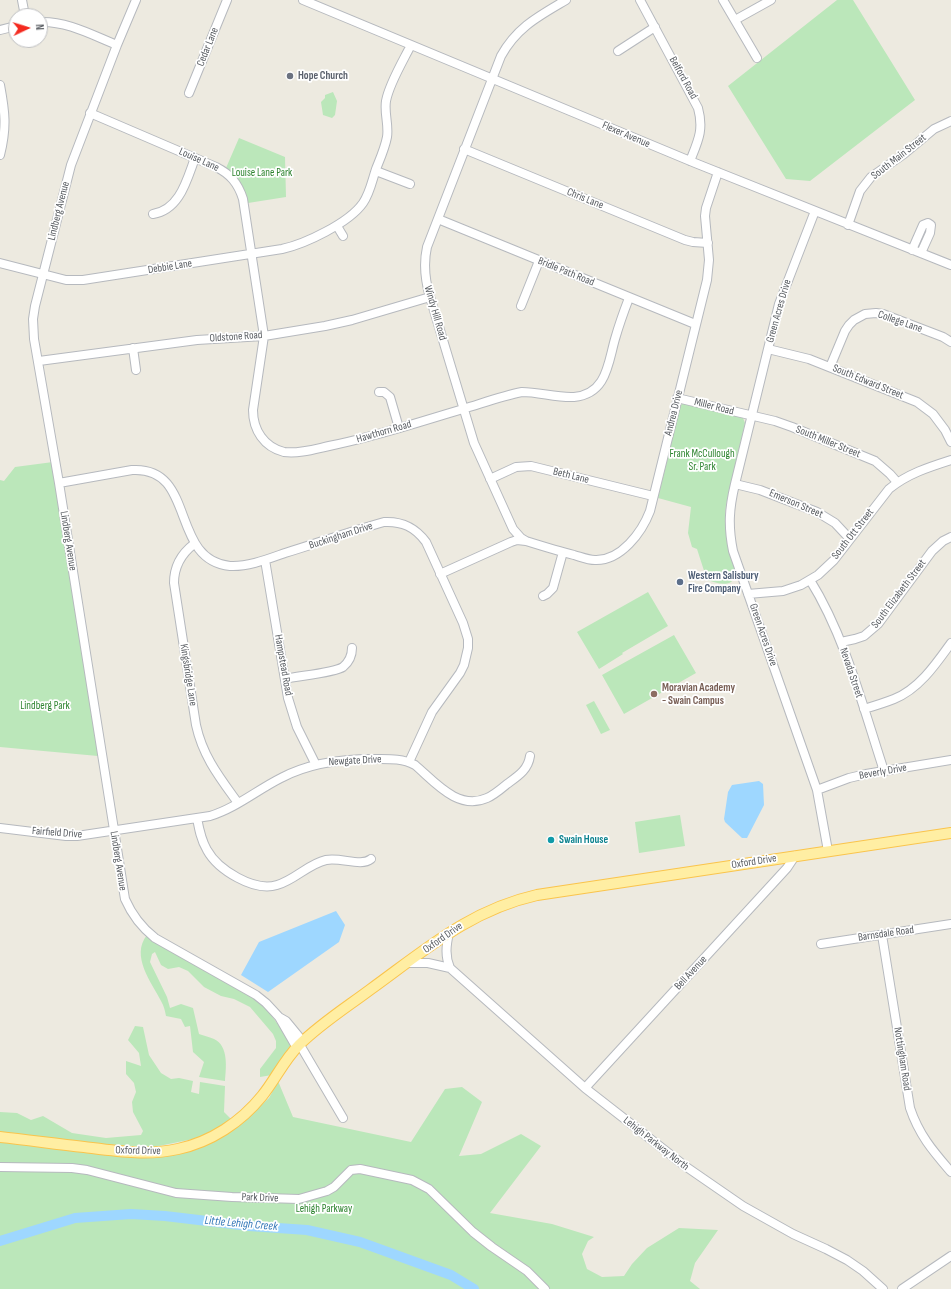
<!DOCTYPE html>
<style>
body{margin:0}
#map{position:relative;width:951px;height:1289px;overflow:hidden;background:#edeae0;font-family:"Sofia Sans Condensed",sans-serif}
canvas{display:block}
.north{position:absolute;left:8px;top:8px;width:40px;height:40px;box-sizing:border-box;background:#fff;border:1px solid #bdbec0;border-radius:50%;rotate:86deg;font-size:11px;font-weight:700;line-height:16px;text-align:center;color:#595d62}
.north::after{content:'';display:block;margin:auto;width:14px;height:18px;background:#f42a1f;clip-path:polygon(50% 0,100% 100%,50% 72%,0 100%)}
</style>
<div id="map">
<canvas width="951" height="1289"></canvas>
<div class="north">N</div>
</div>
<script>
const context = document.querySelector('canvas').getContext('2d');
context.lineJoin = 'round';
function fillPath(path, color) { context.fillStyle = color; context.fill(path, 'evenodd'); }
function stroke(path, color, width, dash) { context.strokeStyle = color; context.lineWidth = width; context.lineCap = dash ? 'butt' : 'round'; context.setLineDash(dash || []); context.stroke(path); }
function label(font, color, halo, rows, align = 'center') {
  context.font = font + ' "Sofia Sans Condensed",sans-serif'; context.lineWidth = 3.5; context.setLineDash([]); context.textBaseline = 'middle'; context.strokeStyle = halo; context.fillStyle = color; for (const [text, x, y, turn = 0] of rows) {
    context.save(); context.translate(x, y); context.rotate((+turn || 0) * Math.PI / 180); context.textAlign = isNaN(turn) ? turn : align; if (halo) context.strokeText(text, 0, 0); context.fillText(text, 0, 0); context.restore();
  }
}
fillPath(new Path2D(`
 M837 0H853L915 100 810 181 786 179 728 86Z
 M333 92 337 101 335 115 332 118 323 115 321 102 325 98V95Z
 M239 138 285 157 286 197 248 203 239 181 226 168Z
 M686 403 736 415 743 418 745 423 726 505 725 516 727 538 736 574C732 589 718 583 707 580L697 549 692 547 688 533 691 507 658 498 680 407 682 404Z
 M53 462 98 756 0 747V480L4 481 15 467Z
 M648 592 668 626 622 653 623 654 599 669 577 632Z
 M674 635 696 673 624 714 602 675Z
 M594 701 610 730 601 734 586 705Z
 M680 815 685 846 639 853 635 822Z
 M147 935 262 1003 280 1027 287 1037 291 1047 272 1075 260 1077V1069L276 1048V1041L273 1034 250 1007 234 999 221 996 204 987 188 971 179 967 168 969 161 965 155 952 152 954 150 962 167 997 170 1008 181 1004 193 1008 199 1034C204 1036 210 1037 214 1039 229 1046 226 1068 225 1081L199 1077 204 1062 193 1052 190 1026 185 1027 181 1019 166 1016C165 1011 164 1006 161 1001 152 983 130 956 147 935Z
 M135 1026 143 1027 149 1055 161 1073 171 1079 179 1078 193 1081 191 1092 199 1094 200 1082 225 1086 224 1112 232 1120 203 1137 144 1149 0 1132V1112L17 1113 31 1120 43 1116 72 1133 106 1138 141 1135 143 1131 133 1112 132 1102 136 1092 134 1083 126 1074V1061L141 1066 139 1053 128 1040Z
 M278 1081 293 1117 411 1142 445 1089 462 1087 482 1102 459 1156 481 1154 521 1134 541 1146 490 1213 552 1224 594 1237 588 1241 582 1254 587 1269 602 1277 624 1276 632 1264 647 1248 679 1228 718 1230 695 1263 690 1281 700 1289H0V1142L116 1155 179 1153 198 1149 217 1140 236 1128 269 1098Z`), '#bbe7ba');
fillPath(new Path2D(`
 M759 781 763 784 764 805 747 838H742L725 822 724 819 728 792 732 785Z
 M336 911 345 925 339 942 268 992 241 975 259 942Z`), '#9ed7ff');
stroke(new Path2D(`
 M0 1241 75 1218 131 1214 165 1216 249 1226 307 1230 360 1242 451 1275 474 1289`), '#9ed7ff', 10);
const minor = new Path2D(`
 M22 0 25 16
 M136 0 117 45 71 165 35 306 33 319 34 339 59 483 125 899C132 915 141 927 155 938L256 995 266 1003 279 1017
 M303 0 695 163 951 265
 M640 0 698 108C704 130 698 141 690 161
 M723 0 757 58
 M735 20 771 0
 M40 22C67 21 92 35 117 45
 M0 30 16 26
 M618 51 655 27
 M0 85C5 112 7 127 0 155
 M189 93 227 0
 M90 113 216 167C230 174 238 183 243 199L264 336 253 410C253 430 264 447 284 452 299 454 315 449 329 446 375 437 419 422 463 409 483 403 502 396 522 392 539 392 557 398 574 397 607 394 608 363 615 339 619 325 624 311 629 298
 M464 149 685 240 693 242 708 243
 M376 171 410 184
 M815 211 779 304 735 484C729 509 728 526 733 551L817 790 828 851
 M153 214C180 210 187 179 195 158
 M438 219 695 324
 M848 225 860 191 871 177 904 154 934 129 951 121
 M337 226 343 236
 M912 250 923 225 928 223 931 225 930 233 921 253
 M0 263 66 280H83L282 249C305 244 349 223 363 203 370 193 372 181 376 169 380 159 385 148 387 137 389 125 384 113 386 101 389 84 403 61 411 45
 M521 306 539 261
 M133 348 136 370
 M768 349 809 359 917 402 933 414 945 430 951 442
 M39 361 197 340 264 336 325 326 352 320 430 297
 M830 367 845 331 849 325 854 320 865 314 876 313 883 314 943 337 951 342
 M379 392H384L390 397 399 428
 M677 398 775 421 792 427 875 461 890 474 897 482
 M490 479 516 467 531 466 653 496
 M59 483 132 470C197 466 169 560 230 566 248 567 268 559 285 553 318 543 351 531 384 522 402 521 415 527 426 542L463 623 468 639V648L464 665 460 673 432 712 409 762
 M735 484 760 490 817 512 835 523 849 538
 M526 541 521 538 513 529 474 443 430 297C425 280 423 265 427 247L501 56C517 27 539 16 566 0
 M194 544C181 554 174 566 174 583L196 725C203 757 220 778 238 803
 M265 560 288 698 297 727 316 765
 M440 574 511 542 517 540 526 541C542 546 558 551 574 555 581 557 588 560 595 560 621 561 642 532 650 511L707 280 709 260 705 216 706 208 718 172
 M810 580C845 636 863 707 884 771
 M748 594 783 591 801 585 818 575 834 560 889 489C907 474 929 467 951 460
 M543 596 547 594 553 588 563 552
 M841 642 855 639 864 636 878 624 932 551 943 541 951 537
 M285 679C297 676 334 673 343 667 349 662 352 656 352 648
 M864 709C874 706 884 703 894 699 919 689 936 664 951 643
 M817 790 849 778 866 774 951 760
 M197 818C199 829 201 840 207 850 218 870 254 892 277 885 295 880 308 864 326 860 341 857 361 867 371 859
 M0 828 66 836H77L210 816C236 808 257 790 281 778 309 763 341 759 373 759 388 759 402 758 415 765 435 782 458 811 487 798 494 795 501 789 507 784 518 776 528 770 530 756
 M449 933C446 946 445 956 450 968L585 1088 685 1166 743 1206 793 1234 826 1249 847 1260 863 1271 883 1289
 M882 935 910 1108C919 1135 933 1151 951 1172
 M821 944 951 924
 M407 963H428L450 968
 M300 1045 294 1043 279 1017 286 1021 300 1038V1045L343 1118
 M585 1088 787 868 795 856
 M0 1167 72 1168 87 1170 176 1193 232 1197 299 1199 327 1191 334 1187 351 1170 360 1169 412 1180 429 1189 473 1232 492 1247 527 1271 545 1289
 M902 1289 951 1256`);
const major = new Path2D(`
 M0 1137C28 1140 56 1144 84 1147 116 1151 147 1156 178 1149 211 1142 241 1122 262 1096 275 1080 284 1060 299 1045 320 1024 347 1007 371 989 425 950 470 910 537 895L951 833`);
stroke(minor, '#b6b9be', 10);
stroke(major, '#fac44c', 12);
stroke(minor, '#fff', 8);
stroke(major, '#ffeea3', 10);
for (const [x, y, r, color] of [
 [290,76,4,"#6b7280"],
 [680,582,4,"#5c6f8a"],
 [654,694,4,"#8d6e63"],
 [551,840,4,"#0f9aa8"]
]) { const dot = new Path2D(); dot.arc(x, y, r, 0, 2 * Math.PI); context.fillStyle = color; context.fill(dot); stroke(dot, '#fff', 1.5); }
label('11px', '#595d62', '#fff', [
 ["Cedar Lane",208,47,-68],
 ["Belford Road",683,78,61],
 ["Flexer Avenue",626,135,23],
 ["South Main Street",899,157,-38],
 ["Louise Lane",199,160,24],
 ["Chris Lane",585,199,22],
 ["Lindberg Avenue",59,211,-76],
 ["Debbie Lane",170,267,-9],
 ["Bridle Path Road",566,272,22],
 ["Green Acres Drive",779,311,-74],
 ["Windy Hill Road",435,313,74],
 ["College Lane",900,322,19],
 ["Oldstone Road",236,337,-4],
 ["South Edward Street",868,382,22],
 ["Miller Road",714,407,14],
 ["Andrea Drive",674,413,-76],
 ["Hawthorn Road",384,432,-16],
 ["South Miller Street",828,442,22],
 ["Beth Lane",571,476,14],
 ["Emerson Street",796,504,23],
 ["South Ott Street",853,534,-52],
 ["Buckingham Drive",341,536,-18],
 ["Lindberg Avenue",68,541,81],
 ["South Elizabeth Street",899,594,-53],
 ["Green Acres Drive",763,635,71],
 ["Hampstead Road",283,665,80],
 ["Nevada Street",851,673,71],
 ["Kingsbridge Lane",188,675,81],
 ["Newgate Drive",355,761,-3],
 ["Beverly Drive",883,772,-10],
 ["Fairfield Drive",57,833,4],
 ["Lindberg Avenue",118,861,81],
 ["Oxford Drive",754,862,-9],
 ["Barnsdale Road",886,934,-8],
 ["Oxford Drive",443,938,-35],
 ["Bell Avenue",691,973,-47],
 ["Nottingham Road",902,1059,81],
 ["Lehigh Parkway North",656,1144,38],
 ["Oxford Drive",138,1151,1],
 ["Park Drive",260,1198,2]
]);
label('bold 11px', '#5b616d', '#fff', [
 ["Hope Church",298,76]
], 'left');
label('11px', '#2e8430', '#fff', [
 ["Louise Lane Park",262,173],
 ["Frank McCullough",702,454],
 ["Sr. Park",702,467],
 ["Lindberg Park",45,706],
 ["Lehigh Parkway",324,1209]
]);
label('bold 11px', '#4e5e75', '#fff', [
 ["Western Salisbury",688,576],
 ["Fire Company",688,589]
], 'left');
label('bold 11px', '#785e54', '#fff', [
 ["Moravian Academy",662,688],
 ["- Swain Campus",662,701]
], 'left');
label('bold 11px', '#0d838f', '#fff', [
 ["Swain House",559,840]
], 'left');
label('italic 12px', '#3578b8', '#fff', [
 ["Little Lehigh Creek",241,1224,5]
]);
</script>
